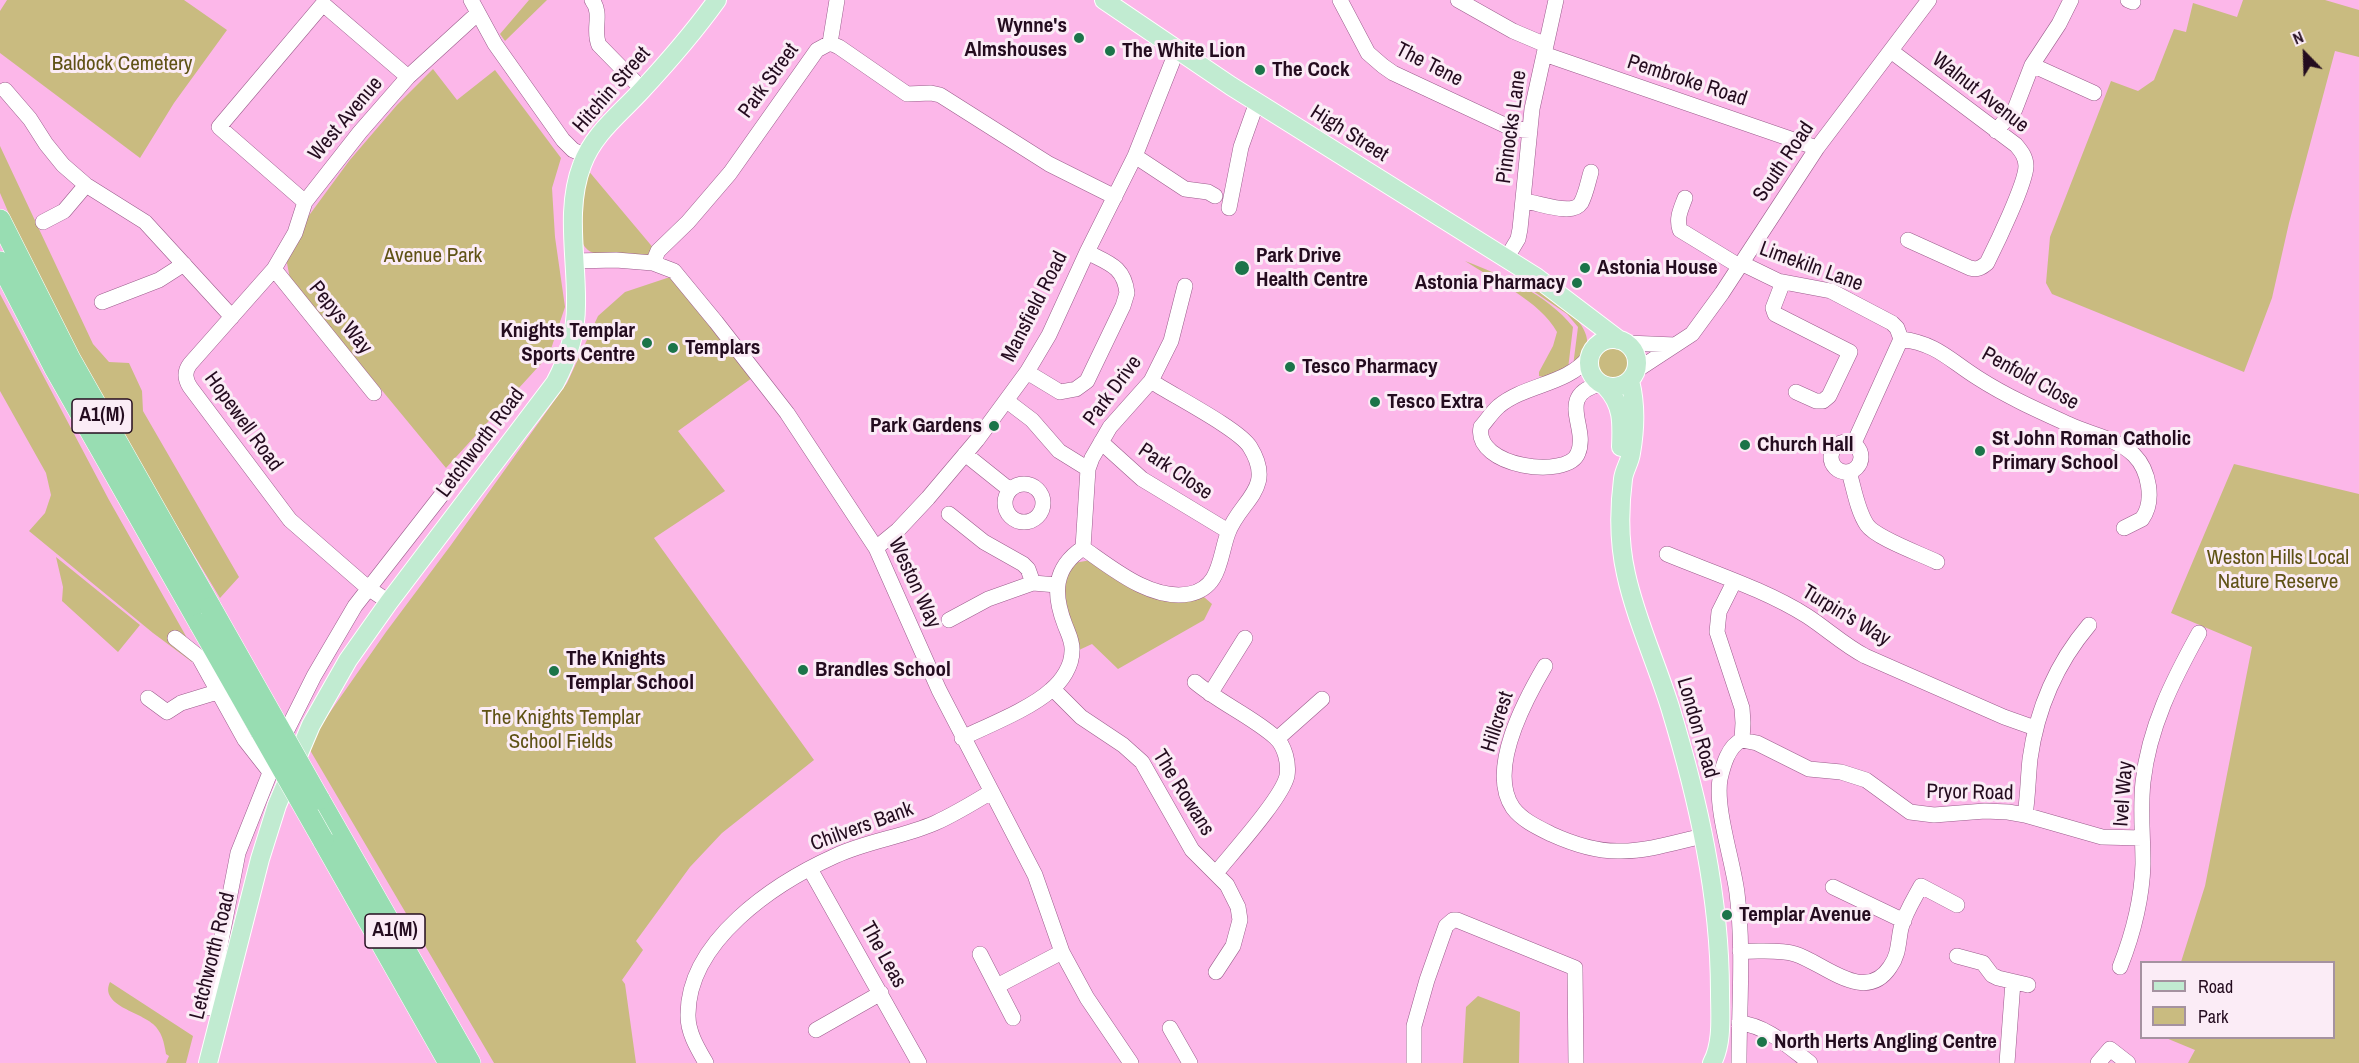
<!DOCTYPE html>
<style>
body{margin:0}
#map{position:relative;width:2359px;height:1063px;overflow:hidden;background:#fcb7e9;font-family:"Archivo Narrow",sans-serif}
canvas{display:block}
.legend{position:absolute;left:2140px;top:961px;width:195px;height:78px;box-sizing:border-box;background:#fbecf6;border:2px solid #a592a0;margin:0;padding:8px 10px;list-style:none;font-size:18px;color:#240c1f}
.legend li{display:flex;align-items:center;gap:12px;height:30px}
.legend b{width:30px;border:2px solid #a592a0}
.north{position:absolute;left:2275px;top:24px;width:60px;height:60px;-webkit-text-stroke:4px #fbecf6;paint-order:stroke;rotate:337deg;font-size:16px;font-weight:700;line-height:24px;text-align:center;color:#240c1f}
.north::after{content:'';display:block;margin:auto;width:21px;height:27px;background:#240c1f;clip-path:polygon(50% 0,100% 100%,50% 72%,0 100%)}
</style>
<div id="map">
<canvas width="2359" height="1063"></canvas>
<ul class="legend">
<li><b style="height:8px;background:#c1ebd1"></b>Road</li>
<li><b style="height:16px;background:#c9bb80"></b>Park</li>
</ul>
<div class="north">N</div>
</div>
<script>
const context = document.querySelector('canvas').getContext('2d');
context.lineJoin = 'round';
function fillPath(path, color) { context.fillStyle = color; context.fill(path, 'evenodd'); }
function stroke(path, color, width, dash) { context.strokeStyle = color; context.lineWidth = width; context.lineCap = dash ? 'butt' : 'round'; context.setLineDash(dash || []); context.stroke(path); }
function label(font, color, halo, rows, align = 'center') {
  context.font = font + ' "Archivo Narrow",sans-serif'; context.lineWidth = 6; context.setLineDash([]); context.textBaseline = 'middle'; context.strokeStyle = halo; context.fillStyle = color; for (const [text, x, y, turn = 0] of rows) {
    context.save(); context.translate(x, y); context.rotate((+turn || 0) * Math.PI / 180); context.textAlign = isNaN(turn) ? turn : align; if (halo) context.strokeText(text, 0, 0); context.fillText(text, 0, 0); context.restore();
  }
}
fillPath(new Path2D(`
 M7 0H184L227 30 174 103 140 158 0 53V11Z
 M529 0H547L505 41 500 34Z
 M2243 0H2325L2359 10V57L2335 51 2289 223 2272 298 2244 372 2052 294 2046 283 2050 237 2111 81 2138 91 2154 80 2174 29 2186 32 2193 3 2237 17Z
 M433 69 457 100 495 70 561 158 552 188 555 237 565 307 549 355 446 468 290 279 286 258 302 225 349 161 397 105Z
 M0 146 93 344 109 362 129 363 142 391 143 411 239 577 220 598 119 430 66 332 12 221 0 193Z
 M587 169 655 250 650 256C641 255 631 253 622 253 614 253 605 255 598 254 566 250 583 189 587 169Z
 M1465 261C1503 276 1547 294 1573 327L1568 369 1543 377 1539 376V372L1553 346 1557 332C1540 301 1494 280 1465 261Z
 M670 277 752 378 678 431 725 491 654 538 814 760 722 833 690 867 636 941 643 950 622 980 625 984 636 1063H494L307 745 386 632 451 545 567 383 598 316 625 292Z
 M1533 284C1551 298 1596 323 1586 351 1584 357 1578 361 1573 366L1578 327 1567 314 1530 289Z
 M0 294 109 500 187 638 192 662 153 633 29 531 45 513 51 495 46 473 0 391Z
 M1596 362a18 18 0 1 1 36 0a18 18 0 1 1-36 0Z
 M2234 464 2359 494V1063H2188L2195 1050 2166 1038H2334V962H2181L2205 886 2252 647 2171 613Z
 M56 557 140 625 118 652 62 601 63 587Z
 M1091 560 1191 600 1204 597 1212 604 1204 620 1118 669 1092 644 1079 650C1073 631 1060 605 1064 585 1065 577 1071 570 1074 563Z
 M110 982 193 1036 186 1063H166L169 1056 166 1054C164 1042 162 1032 153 1024 140 1012 99 1005 110 982Z
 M1478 996 1520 1012 1519 1063H1463L1466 1007Z`), '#c9bb80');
const minor = new Path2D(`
 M471 0 495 44 563 140 573 150 586 156
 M592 0C603 14 592 30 599 45L643 90
 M1340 0 1368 53 1383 66 1393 73 1513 129 1530 130
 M1458 0 1513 31 1546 45
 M2128 0 2133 2
 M830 43 837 0
 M1891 51 2016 145C2021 151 2026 157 2026 166 2026 183 1996 245 1987 263 1981 268 1977 270 1970 268L1908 240
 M1544 54 1817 148
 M2032 65 2094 93
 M5 90 30 119 46 144 63 165 86 185 145 222 232 317
 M1996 131 2015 109 2032 65 2059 24 2071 0
 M1135 156 1185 189 1208 192 1215 196
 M1685 198C1681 209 1676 218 1680 230L1739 266
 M1523 201C1538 202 1572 217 1581 203 1586 194 1588 182 1591 172
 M305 202 219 127 323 4 408 77
 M1229 208 1241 147 1257 102
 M43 222 64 211 86 185
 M1506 259 1518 239 1520 229 1532 109 1556 0
 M574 261 616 260 653 263 674 271 716 322 787 413 876 548 939 690 1035 875 1062 952 1087 998 1131 1063
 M653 263 658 251 688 222 730 173 817 50 830 43 839 47 907 94 931 93 940 95 1049 164 1115 197
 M1741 263 1778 281 1831 291 1892 323 1897 328 1901 339C1938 344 1949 360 1978 378 2006 396 2037 410 2068 424 2088 434 2117 438 2134 455 2149 470 2155 501 2142 519L2124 528
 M274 269 374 393
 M1783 282 1773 308 1775 314 1850 352 1829 396 1823 401H1816L1796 392
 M102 302 159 280 184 264
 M1627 343 1675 345
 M1589 357C1567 385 1526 384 1499 406 1492 412 1487 420 1481 427 1473 467 1568 480 1578 453 1589 427 1555 396 1600 384
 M1637 370 1692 334 1722 293 1817 148 1929 0
 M1027 372 1060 392 1076 389 1087 381 1123 306 1127 293C1124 266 1108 263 1087 252
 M1007 401 1032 420 1059 451 1088 469
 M1831 457a15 15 0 1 1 30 0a15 15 0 1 1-30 0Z
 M1101 442 1142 479 1228 531
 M1854 443 1901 339
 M965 454 1010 490
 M1849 472C1854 488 1857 510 1867 525 1876 538 1921 554 1937 562
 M1005 503a19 19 0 1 1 38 0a19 19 0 1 1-38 0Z
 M949 514 984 542 1023 564 1028 569 1033 583 1057 585
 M876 548 898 530 928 498 977 440 1027 372 1049 335 1087 252 1135 156 1177 50
 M1083 548C1112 568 1151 601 1189 594 1221 588 1219 557 1228 533 1240 500 1276 489 1250 447 1239 429 1172 395 1151 381
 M1667 554C1713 573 1766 590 1807 616 1827 629 1844 645 1865 656L2004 717 2035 728
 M1734 582 1719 612 1717 632 1742 708 1743 723 1742 740
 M389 602 368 588 290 520 190 387C185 379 184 372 190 364L274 269 295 233 305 202 360 132 408 77 477 14
 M949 620 988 599 1033 583
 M175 638 199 657 245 740 270 772
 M1545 666C1525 700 1487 770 1513 808 1522 820 1537 827 1551 834 1573 844 1596 852 1621 851 1649 851 1676 842 1703 836
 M1195 682C1220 703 1251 716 1275 737 1285 746 1289 763 1287 776 1282 798 1232 853 1216 873
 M1053 689 1081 717 1123 745 1142 762 1192 850 1227 885 1238 907 1240 920 1233 946 1216 972
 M1210 694 1245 638
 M148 698 167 712 181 703 217 692
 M962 738C987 726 1032 708 1051 690 1062 681 1072 666 1072 651 1073 642 1068 633 1065 625 1053 594 1053 568 1083 548L1088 469 1092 458 1110 427 1151 381 1171 341 1185 286
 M1277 739 1322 699
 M1742 740 1757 743 1809 769 1841 772 1866 780 1910 812 1934 815 1985 811 2008 812 2025 815 2102 837 2142 838
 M2025 815C2028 796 2028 778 2030 759 2037 708 2056 664 2089 625
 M810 869 919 1063
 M1833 887 1904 921
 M1740 951C1757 952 1779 949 1795 954 1824 963 1865 1005 1890 967 1899 955 1898 942 1901 928 1905 913 1914 899 1921 886L1957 905
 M980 954 1013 1018
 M1957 956 1983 963 1992 975 1998 978 2028 985
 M2120 967C2133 934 2142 899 2143 864 2143 837 2140 809 2143 782 2149 727 2173 680 2199 633
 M997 986 1062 952
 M208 1008 238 853 287 730 314 676 355 606 451 483
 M1739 1023C1766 1025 1789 1047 1810 1063
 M1170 1028 1190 1063
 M816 1030 881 993
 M706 1063C698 1049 688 1033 688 1016 687 941 775 883 835 856 867 841 903 837 935 823 955 814 973 803 991 792
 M1414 1063V1026L1427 980 1446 926 1453 920H1457L1575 968 1576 1063
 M1739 1063C1739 1007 1744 949 1737 893 1733 861 1715 809 1720 779 1723 766 1728 746 1742 740
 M2007 1063 2013 982
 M2098 1063 2110 1049 2128 1063`);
const major = new Path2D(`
 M1104 0 1231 86 1536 277 1619 340
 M1589 363a24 24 0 1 1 48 0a24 24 0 1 1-48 0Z
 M1630 381C1636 404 1635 430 1631 453 1630 462 1624 470 1623 479 1619 510 1619 543 1626 574 1636 620 1656 662 1670 707 1698 799 1720 896 1720 992 1720 1015 1723 1043 1712 1063
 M1606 387C1623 405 1622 423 1621 447
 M208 1063 260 859 277 805 311 725 348 660 389 602 555 383C568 359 576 333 576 305 577 259 565 209 582 165 593 134 620 114 641 91 668 62 694 32 717 0`);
const highway = new Path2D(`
 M0 220 70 359 211 608
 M0 262 54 367 200 624
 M319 799 470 1063
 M323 840 449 1063`);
stroke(minor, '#9a5c8b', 16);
stroke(major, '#fff', 20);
stroke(highway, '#fff', 22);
stroke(minor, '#fff', 15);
stroke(major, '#c1ebd1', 18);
stroke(highway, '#98ddb2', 21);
const highwayBridge = new Path2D(`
 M211 608 319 799
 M200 624 323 840`);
stroke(highwayBridge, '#fff', 22, []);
stroke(highwayBridge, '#98ddb2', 21);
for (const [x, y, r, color] of [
 [1079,38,6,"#1b7449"],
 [1110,51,6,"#1b7449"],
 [1260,70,6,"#1b7449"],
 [1242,268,8,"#1b7449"],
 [1585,268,6,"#1b7449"],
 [1577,283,6,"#1b7449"],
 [647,343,6,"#1b7449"],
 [673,348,6,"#1b7449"],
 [1290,367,6,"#1b7449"],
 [1375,402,6,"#1b7449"],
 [994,426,6,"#1b7449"],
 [1745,445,6,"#1b7449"],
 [1980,451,6,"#1b7449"],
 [803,670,6,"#1b7449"],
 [554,671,6,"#1b7449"],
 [1727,915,6,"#1b7449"],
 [1762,1042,6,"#1b7449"]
]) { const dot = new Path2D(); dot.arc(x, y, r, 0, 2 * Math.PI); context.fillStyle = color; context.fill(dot); stroke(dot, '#fbecf6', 2); }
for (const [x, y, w] of [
 [102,416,60],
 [395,931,60]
]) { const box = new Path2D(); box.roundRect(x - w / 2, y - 17, w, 34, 4.5); context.fillStyle = '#fbecf6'; context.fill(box); stroke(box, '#240c1f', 1.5); }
label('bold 20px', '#240c1f', null, [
 ["A1(M)",102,416],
 ["A1(M)",395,931]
]);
label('bold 21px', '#240c1f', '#fbecf6', [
 ["Wynne's",1067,26,"right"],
 ["Almshouses",1067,50,"right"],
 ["The White Lion",1122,51],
 ["The Cock",1272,70],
 ["Park Drive",1256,256],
 ["Health Centre",1256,280],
 ["Astonia House",1597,268],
 ["Astonia Pharmacy",1565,283,"right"],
 ["Knights Templar",635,331,"right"],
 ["Sports Centre",635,355,"right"],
 ["Templars",685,348],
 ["Tesco Pharmacy",1302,367],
 ["Tesco Extra",1387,402],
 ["Park Gardens",982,426,"right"],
 ["St John Roman Catholic",1992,439],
 ["Primary School",1992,463],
 ["Church Hall",1757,445],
 ["The Knights",566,659],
 ["Templar School",566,683],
 ["Brandles School",815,670],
 ["Templar Avenue",1739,915],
 ["North Herts Angling Centre",1774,1042]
], 'left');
label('21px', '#5f5215', '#fbecf6', [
 ["Baldock Cemetery",122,64],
 ["Avenue Park",433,256],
 ["Weston Hills Local",2278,558],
 ["Nature Reserve",2278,582],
 ["The Knights Templar",561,718],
 ["School Fields",561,742]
]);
label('21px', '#240c1f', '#fbecf6', [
 ["The Tene",1429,65,27],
 ["Park Street",769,81,-54],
 ["Pembroke Road",1687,81,18],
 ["Hitchin Street",612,90,-49],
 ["Walnut Avenue",1980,93,38],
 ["West Avenue",346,119,-50],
 ["Pinnocks Lane",1512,127,-82],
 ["High Street",1349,134,32],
 ["South Road",1784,162,-56],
 ["Limekiln Lane",1811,267,20],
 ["Mansfield Road",1035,307,-63],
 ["Pepys Way",340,318,51],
 ["Penfold Close",2030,379,29],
 ["Park Drive",1113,391,-53],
 ["Hopewell Road",243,422,54],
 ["Letchworth Road",481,443,-53],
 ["Park Close",1175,472,34],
 ["Weston Way",914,583,65],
 ["Turpin's Way",1846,616,31],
 ["Hillcrest",1498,722,-72],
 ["London Road",1697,728,74],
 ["The Rowans",1183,793,58],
 ["Pryor Road",1970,793,1],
 ["Ivel Way",2124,794,-86],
 ["Chilvers Bank",862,827,-20],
 ["The Leas",883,955,61],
 ["Letchworth Road",213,956,-76]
]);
</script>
